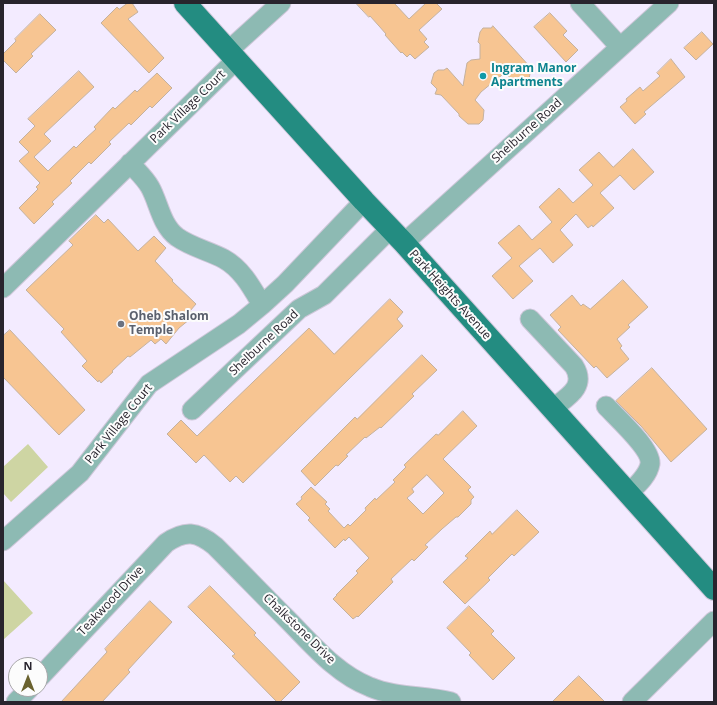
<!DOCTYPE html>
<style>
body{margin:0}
#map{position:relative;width:717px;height:705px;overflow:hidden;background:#f3ebff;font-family:"Open Sans",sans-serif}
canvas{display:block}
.frame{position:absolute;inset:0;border:4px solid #28242d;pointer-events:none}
.north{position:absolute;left:8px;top:657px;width:40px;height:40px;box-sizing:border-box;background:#fcfcfc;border:1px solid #a7a6a9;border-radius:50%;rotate:0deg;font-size:11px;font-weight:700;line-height:16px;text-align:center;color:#28242d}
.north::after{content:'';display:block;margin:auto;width:14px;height:18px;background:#6a622f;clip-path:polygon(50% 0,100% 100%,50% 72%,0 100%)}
</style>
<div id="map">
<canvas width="717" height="705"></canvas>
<div class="frame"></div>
<div class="north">N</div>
</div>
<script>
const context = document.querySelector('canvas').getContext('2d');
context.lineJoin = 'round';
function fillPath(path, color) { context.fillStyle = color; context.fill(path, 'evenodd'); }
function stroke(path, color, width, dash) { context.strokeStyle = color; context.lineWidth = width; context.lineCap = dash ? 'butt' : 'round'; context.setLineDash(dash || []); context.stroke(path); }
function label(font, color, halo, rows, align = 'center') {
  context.font = font + ' "Open Sans",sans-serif'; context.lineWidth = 4; context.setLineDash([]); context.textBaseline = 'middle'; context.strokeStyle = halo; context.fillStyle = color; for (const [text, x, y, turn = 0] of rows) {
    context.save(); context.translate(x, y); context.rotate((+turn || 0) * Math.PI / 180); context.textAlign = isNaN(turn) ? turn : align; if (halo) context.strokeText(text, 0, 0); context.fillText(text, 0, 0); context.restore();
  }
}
fillPath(new Path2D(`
 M28 444 48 467 11 502 3 493V467Z
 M3 580 33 613 3 640Z`), '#ced5a3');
const building = new Path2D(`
 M128 3H132L138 12 128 19 164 58 149 73 101 23 117 7 119 9Z
 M356 3H394L409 19 426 3H436L442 9 419 30 427 39 424 42 429 47 415 59 410 54 407 57 402 52 401 53 385 35 386 34 379 26 370 16 369 17Z
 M550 13 567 31 563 35 578 50 566 62 534 27Z
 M40 14 56 30 31 54 33 56 16 73 3 60V54L16 41 15 39Z
 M493 26 531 68 529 79 525 82H514L505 73 498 78 481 92 475 100 484 110 483 120 479 124H468L459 116V114L441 95 435 94 437 89 431 83 434 73 438 70H444L447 68 463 86 467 63 471 60 480 59V44L478 42 480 32 483 28H491Z
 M702 32 713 44 696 60 684 48Z
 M671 59 685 77 644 112 646 114 635 124 620 107 627 101 626 99 640 87 643 91 660 76 657 73Z
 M79 71 94 87 44 134 51 141 34 157 48 171 74 146 76 148 85 139 96 129 94 127 113 107 115 109 135 90 137 92 157 73 172 88 152 108 150 106 131 125 129 123 109 142 111 144 91 164 89 162 70 181 72 183 52 202 54 204 34 224 19 208 38 189 36 187 40 183 19 161 29 152 19 142 35 126 28 119Z
 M633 149 654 172 634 190 620 175 600 193 614 208 593 227 592 225 588 228 576 214 560 230 573 245 553 263 540 248 519 266 533 281 513 299 492 276 512 258 498 243 519 225 532 240 552 222 539 207 559 188 573 203 593 185 579 170 599 152 613 167Z
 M96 215 104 223 108 219 138 251 154 236 166 248 155 261 173 280 172 281 196 304 190 311 195 315 179 328 166 344 161 339 155 344 151 340 130 357 128 356 112 371 113 372 101 383 99 380 98 382 82 366 87 361 61 332 64 329 26 290 73 245 69 241Z
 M623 280 648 307 628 325 630 327 617 339 622 346 620 348 629 359 607 378 596 366 594 368 558 330 561 327 550 315 572 295 581 306 583 304 590 309Z
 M390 299 403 312 397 319 403 326 243 483 236 476 230 482 204 455 196 463 167 434 181 420 197 436 309 328 334 354Z
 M10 330 85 410 59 435 3 377V336Z
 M422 355 437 370 412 394 414 396 381 428 380 427 366 438 365 437 346 455 348 456 338 466 336 465 315 486 301 471 355 417 357 419Z
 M652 368 707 429 671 462 641 426 616 401Z
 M463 411 477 426 443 459 471 487 468 490 474 497 471 500V504L458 517H456L442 529 425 545 428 547 414 561 412 559 391 579 393 582 358 617 357 616 353 619 333 599 337 595H336L358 573 356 571 369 558 349 537 345 541 344 539 335 548 308 520 310 518 296 504 302 499 301 497 311 487 327 502 325 504 330 509 328 511 344 528 348 524 350 526 366 510 365 508 375 498 376 500 395 482 393 480 406 467 404 465 436 434 438 435ZM427 475 444 493 423 514 407 498 414 492 412 489Z
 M517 510 539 532 514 556 512 554 488 578 490 580 465 604 443 582 468 558 465 556 490 531 492 534Z
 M210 586 256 633 254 635 300 682 280 702H277L232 656 235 654 188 607Z
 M150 601 172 622 128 670 130 672 102 702H61L107 652 105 649Z
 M469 606 494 631 491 634 515 658 493 680 469 655 471 653 447 628Z
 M579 676 605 702H552L571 683Z`);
fillPath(building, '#f7c592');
stroke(building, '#c4b19e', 1);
const minor = new Path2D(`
 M580 3 620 47
 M228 51 281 3
 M130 163C137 171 145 178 150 187 159 203 161 225 177 237 191 247 209 251 224 259 242 269 252 288 262 305
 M404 243 669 3
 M3 288 236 60
 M530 319 574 366C587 387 567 397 552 409
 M606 406C616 417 652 449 650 464 648 476 636 486 628 494
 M192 410 299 309 324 295 390 229
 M3 541 80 473 149 384 239 324 262 305 285 284 364 201
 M40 677 166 543C185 530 197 531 215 546 239 570 262 594 286 618 311 643 336 674 370 687 396 698 425 695 451 702
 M16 702 29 689
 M632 702 714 621`);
const major = new Path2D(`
 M185 3 364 201 404 243 714 589`);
stroke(minor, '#cec7d9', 21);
stroke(major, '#cec7d9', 24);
stroke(minor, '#8dbab3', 19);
stroke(major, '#238c81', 22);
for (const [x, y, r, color] of [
 [483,76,4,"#0f9aa8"],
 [121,324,4,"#6b7280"]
]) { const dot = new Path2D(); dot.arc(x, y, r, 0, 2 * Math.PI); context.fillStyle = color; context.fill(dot); stroke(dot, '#fcfcfc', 1.5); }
label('bold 12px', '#0d838f', '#fcfcfc', [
 ["Ingram Manor",491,69],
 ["Apartments",491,83]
], 'left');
label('12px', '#28242d', '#fcfcfc', [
 ["Park Village Court",188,107,-44],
 ["Shelburne Road",527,131,-42],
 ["Park Heights Avenue",450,295,48],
 ["Shelburne Road",264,343,-43],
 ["Park Village Court",119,424,-51],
 ["Teakwood Drive",111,601,-47],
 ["Chalkstone Drive",299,629,44]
]);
label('bold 12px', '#5b616d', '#fcfcfc', [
 ["Oheb Shalom",129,317],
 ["Temple",129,331]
], 'left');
</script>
